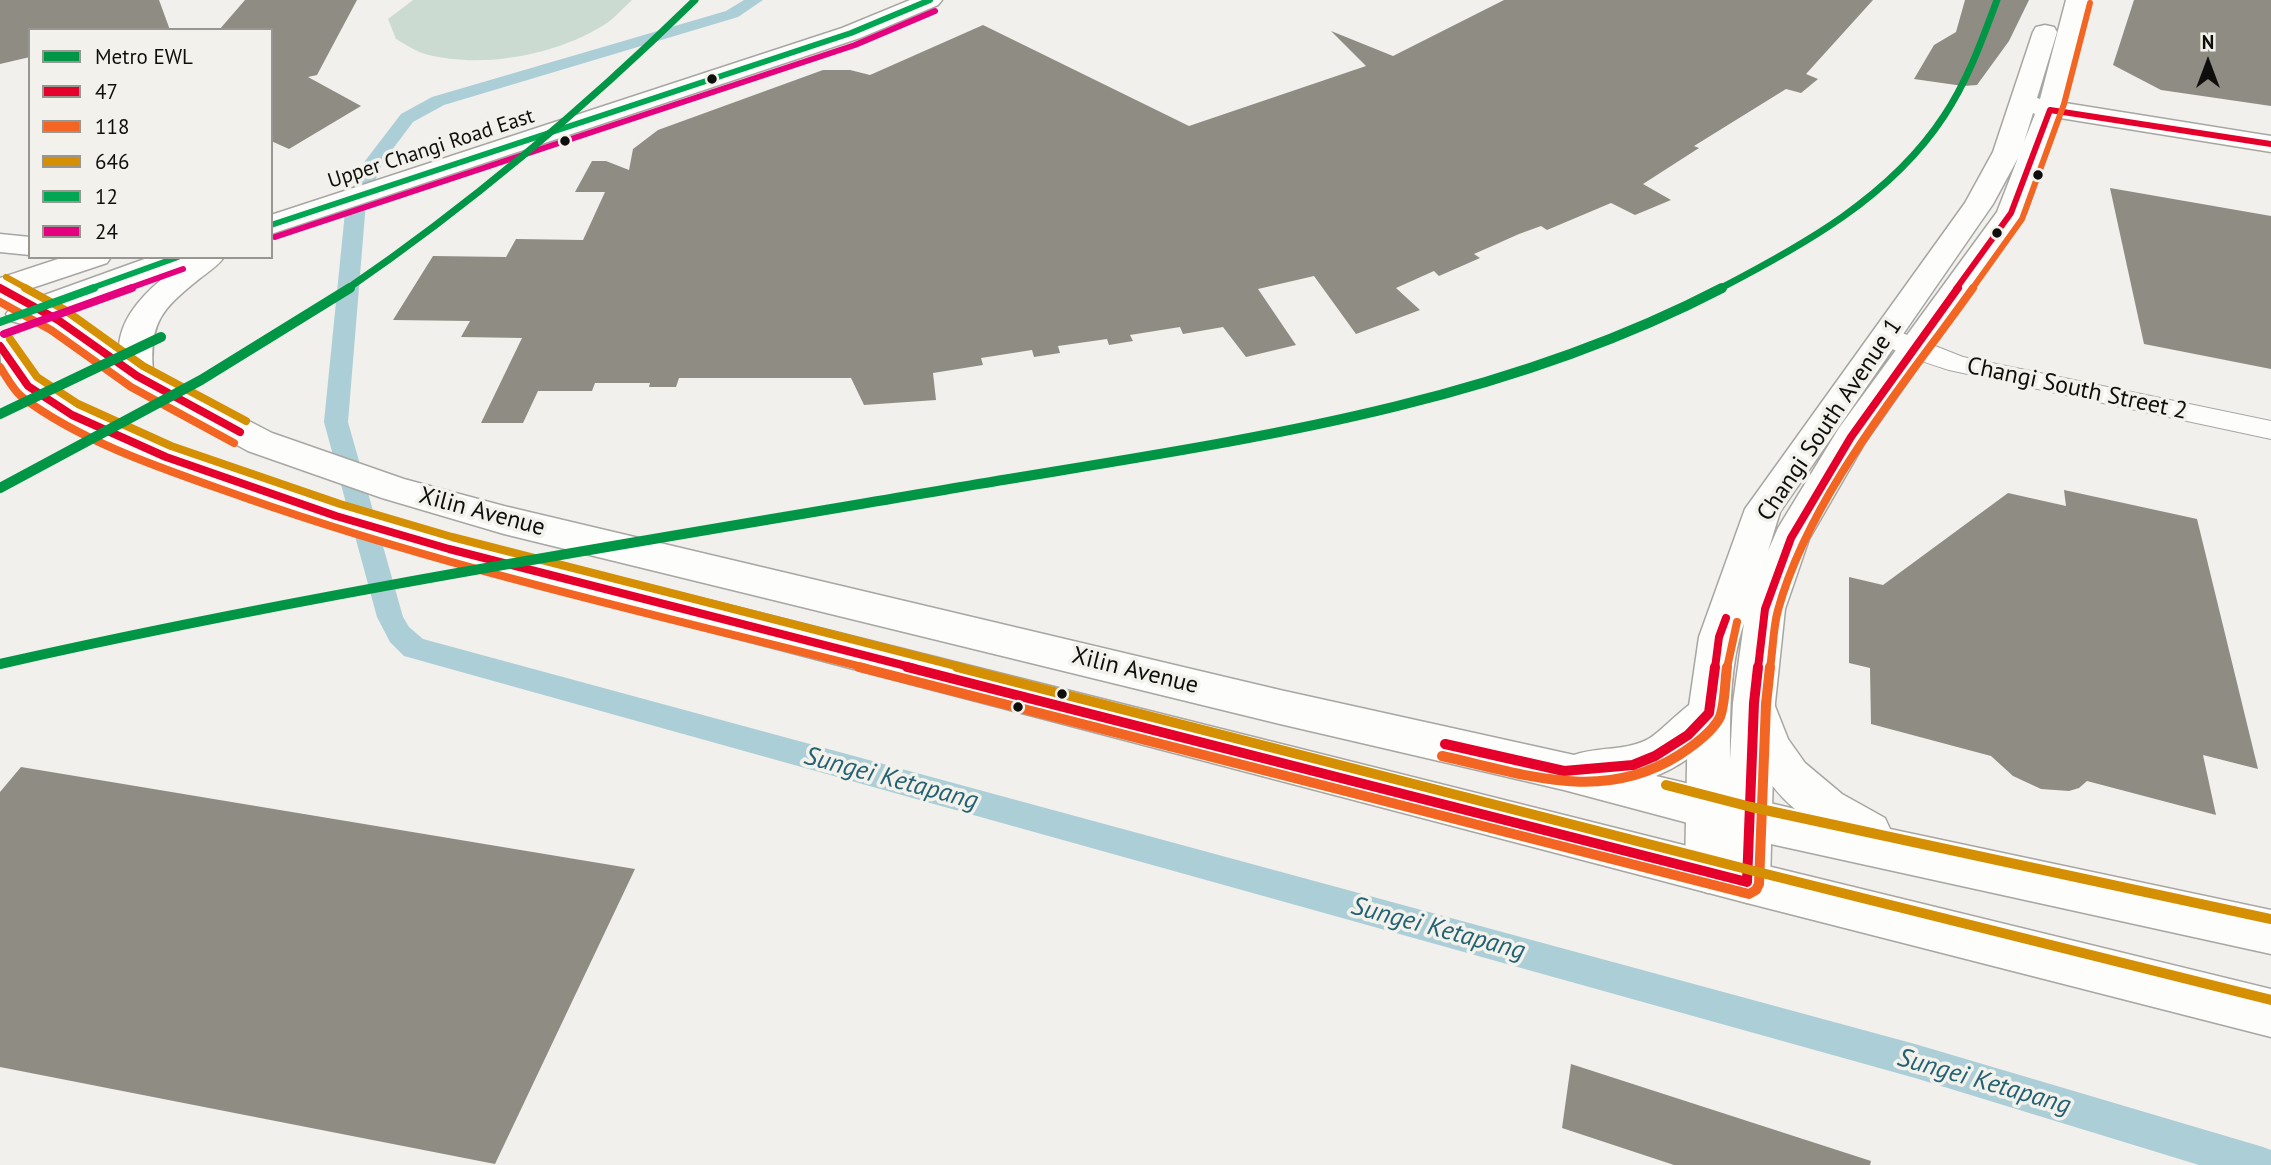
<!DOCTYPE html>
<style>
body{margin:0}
#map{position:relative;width:2271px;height:1165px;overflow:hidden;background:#f1f0ec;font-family:"PT Sans",sans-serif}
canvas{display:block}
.legend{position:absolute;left:28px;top:28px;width:245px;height:231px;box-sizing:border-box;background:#f2f1eb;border:2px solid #979692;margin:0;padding:9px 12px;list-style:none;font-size:21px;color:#0e0e0c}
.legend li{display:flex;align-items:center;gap:14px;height:35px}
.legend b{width:35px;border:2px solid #979692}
.north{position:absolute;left:2173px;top:28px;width:70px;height:70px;-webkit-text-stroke:5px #f2f1eb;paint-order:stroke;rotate:0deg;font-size:19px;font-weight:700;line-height:28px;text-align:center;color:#0e0e0c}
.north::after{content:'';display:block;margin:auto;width:24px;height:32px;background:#0e0e0c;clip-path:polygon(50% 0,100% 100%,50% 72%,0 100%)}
</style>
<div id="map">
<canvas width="2271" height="1165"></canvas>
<ul class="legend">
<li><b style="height:9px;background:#009645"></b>Metro EWL</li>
<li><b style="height:9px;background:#e4002b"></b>47</li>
<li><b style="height:9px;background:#f26522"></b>118</li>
<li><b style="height:9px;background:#d48f02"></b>646</li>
<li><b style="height:9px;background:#00a651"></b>12</li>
<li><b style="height:9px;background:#e5007d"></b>24</li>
</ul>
<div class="north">N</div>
</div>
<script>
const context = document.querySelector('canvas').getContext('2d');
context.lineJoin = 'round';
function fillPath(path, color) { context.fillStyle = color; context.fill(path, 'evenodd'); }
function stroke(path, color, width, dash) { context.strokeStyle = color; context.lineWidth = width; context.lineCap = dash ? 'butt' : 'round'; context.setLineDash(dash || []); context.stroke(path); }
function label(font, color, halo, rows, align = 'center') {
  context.font = font + ' "PT Sans",sans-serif'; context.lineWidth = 7; context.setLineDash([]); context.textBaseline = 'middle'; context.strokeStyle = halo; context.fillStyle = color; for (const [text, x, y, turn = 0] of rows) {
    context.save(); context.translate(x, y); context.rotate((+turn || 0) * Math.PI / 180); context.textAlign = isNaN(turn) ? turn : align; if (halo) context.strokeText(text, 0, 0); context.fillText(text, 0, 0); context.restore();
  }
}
fillPath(new Path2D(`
 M413 0H632C623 8 614 19 604 25 554 56 481 69 425 54 415 51 405 44 396 39L388 19Z`), '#ccdbd2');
fillPath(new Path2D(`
 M744 0H763L738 17 444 105 413 122 383 162 366 202 348 422 403 617 409 627 423 639 1915 1044 2263 1147 2271 1150V1165H2199L1915 1078 404 656 390 642 377 617 324 422 346 202 365 161 401 114 432 97 726 11Z`), '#acced7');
fillPath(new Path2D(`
 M0 0H159L170 30H30V57L0 64Z
 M245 0H357L317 75 308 77 361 106 289 149 271 141V30H219Z
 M1504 0H1873L1806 74 1818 79 1801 93 1786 89 1694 146 1699 148 1643 184 1671 200 1635 215 1611 203 1547 230 1541 226 1519 234 1474 254 1480 258 1439 276 1434 271 1396 288 1420 310 1356 334 1314 276 1258 289 1296 345 1246 357 1223 327 1183 334 1180 327 1130 335 1133 341 1109 345 1107 339 1058 346 1060 353 1034 357 1032 350 981 358 983 365 933 373 936 400 864 405 851 378H679L676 387H649L650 383H595L592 391H538L523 423H481L522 338 461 337 470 321 393 320 433 256 506 257 516 239 583 240 605 192H575L592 161H606L629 170 633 149 658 130 823 70H850L870 75 983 25 1189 126 1366 66 1331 31 1393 56Z
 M1965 0H2029L2009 41 1977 85 1963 86 1914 79 1934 45 1956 32Z
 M2134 0H2271V106L2161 90 2113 65Z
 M2110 188 2271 216V369L2144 344Z
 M2064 490 2197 519 2258 769 2203 755 2216 815 2087 781 2079 788 2069 791 2041 789 2013 776 1991 756 1871 724 1870 668 1849 663V577L1883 585 2008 493 2066 506Z
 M21 767 635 869 495 1164 0 1067V792Z
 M1571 1064 1871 1161 1870 1165H1674L1562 1128Z`), '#8f8c84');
const minor = new Path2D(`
 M1887 327 1963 357 2271 421V439L1949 370C1929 363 1886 352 1875 335L1878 329Z`);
const tertiary = new Path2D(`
 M2066 0H2090L2065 103 2271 136V152L2060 118 2026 213 1864 444 1809 539 1785 609 1775 703 1770 882 1763 897 1747 903 1731 897 1725 885 1708 893 1692 887 1685 872 1688 713 1699 637 1745 509 1965 203 1993 152 2033 32 2036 27 2045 25 2054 27 2057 32 2037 98 2040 99ZM2033 113 2035 114 2024 142ZM2018 158 1997 212 1839 428 1778 528 1768 551 1780 512 1993 204ZM1744 623 1733 703 1730 760C1730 716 1729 666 1744 623Z`);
const primary = new Path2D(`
 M910 0H942L938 5 860 38 271 234V215L842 28Z
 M0 234 30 237V255L0 252Z
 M64 257H111L107 263 26 290 39 297 150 257H224C218 266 208 272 199 279 162 309 149 322 153 371L272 433 404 479 504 506 1280 690 1574 755C1599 746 1626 752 1650 738 1666 728 1691 697 1708 696 1713 696 1719 699 1724 701L1730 713C1716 741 1685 764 1656 776L1795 809C1760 780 1748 744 1733 703L1739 691 1754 686 1769 691 1788 739 1805 763 1842 794 1885 818 1890 829 2271 910V954L1748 839 1564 790 1280 724 504 534 382 498 248 451 125 384 35 320 22 324 11 321 6 314 11 307 0 301V278ZM173 270C149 289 120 315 119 348L64 310Z
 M0 336C20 341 25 362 39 377 50 389 73 401 88 408 204 462 326 500 449 535L1747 861 2271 989V1037L1747 903 449 563C335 529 219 495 110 446 79 432 43 418 17 394 0 378 0 358 0 336Z`);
stroke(minor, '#a7a6a3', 2);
stroke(tertiary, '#a7a6a3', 3);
stroke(primary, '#a7a6a3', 3);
fillPath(minor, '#fdfdfc');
fillPath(tertiary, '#fdfdfc');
fillPath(primary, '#fdfdfc');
stroke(new Path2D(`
 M0 288 3 289
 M1956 289 2011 213 2050 110 2271 144`), '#e4002b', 6);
stroke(new Path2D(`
 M0 288 58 320 137 376 240 432
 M0 346 28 386 72 415 166 457 336 516 449 549 914 668
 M1715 668 1719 637 1726 618
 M1758 668 1765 609 1791 538 1851 437 1958 288`), '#e4002b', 8);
stroke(new Path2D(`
 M907 667 1747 882 1754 703 1758 667
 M1445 744 1564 771 1633 765 1655 756 1688 735 1709 713 1715 667`), '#e4002b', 10);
stroke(new Path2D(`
 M1972 289 2022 219 2064 104 2090 3`), '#f26522', 6);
stroke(new Path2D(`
 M0 302 51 330 131 387 234 443
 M0 367C6 376 13 390 22 397 84 444 170 471 243 497 446 568 657 615 866 668
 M1727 668 1737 622
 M1770 668C1773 650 1773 628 1778 610 1810 495 1904 385 1973 288`), '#f26522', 8);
stroke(new Path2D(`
 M859 667 1749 894 1756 890 1759 884 1766 704 1770 667
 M1442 756C1524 774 1602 804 1679 755 1693 746 1710 734 1719 719 1725 709 1725 679 1727 667`), '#f26522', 10);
stroke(new Path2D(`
 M6 277 28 289`), '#d48f02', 6);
stroke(new Path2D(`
 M25 288 65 310 143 366 246 421
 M10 339 37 377 78 404 171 446 340 504 452 537 964 668`), '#d48f02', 8);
stroke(new Path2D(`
 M957 667 1750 870 2271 1000
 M1666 785 1751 807 2271 919`), '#d48f02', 10);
stroke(new Path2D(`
 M271 225 851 33 930 0
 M89 289 178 257`), '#00a651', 6);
stroke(new Path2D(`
 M0 322 94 288`), '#00a651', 8);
stroke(new Path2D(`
 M275 237 855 45 935 11
 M127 289 183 269`), '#e5007d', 6);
stroke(new Path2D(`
 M4 334 132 288`), '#e5007d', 8);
stroke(new Path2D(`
 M347 289C471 204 588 105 695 0
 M1719 289C1802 246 1891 197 1944 116 1968 80 1982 40 1997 0`), '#009645', 7);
stroke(new Path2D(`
 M0 414 161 337
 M0 488 201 380 350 288
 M0 664C318 592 640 542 961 487 1221 443 1486 411 1722 288`), '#009645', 10);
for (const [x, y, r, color] of [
 [712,79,6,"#0e0e0c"],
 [565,141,6,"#0e0e0c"],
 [2038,175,6,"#0e0e0c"],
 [1997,233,6,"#0e0e0c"],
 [1062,694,6,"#0e0e0c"],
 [1018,707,6,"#0e0e0c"]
]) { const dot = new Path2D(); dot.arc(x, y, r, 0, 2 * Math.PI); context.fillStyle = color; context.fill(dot); stroke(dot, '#f2f1eb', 2.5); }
label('21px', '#0e0e0c', '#f2f1eb', [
 ["Upper Changi Road East",431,149,-18]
]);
label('24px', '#0e0e0c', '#f2f1eb', [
 ["Changi South Street 2",2077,389,12],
 ["Changi South Avenue 1",1830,420,-56],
 ["Xilin Avenue",482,512,15],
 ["Xilin Avenue",1135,671,14]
]);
label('italic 26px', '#226172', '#f2f1eb', [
 ["Sungei Ketapang",891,779,15],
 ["Sungei Ketapang",1438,929,15],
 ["Sungei Ketapang",1984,1082,16]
]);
</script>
